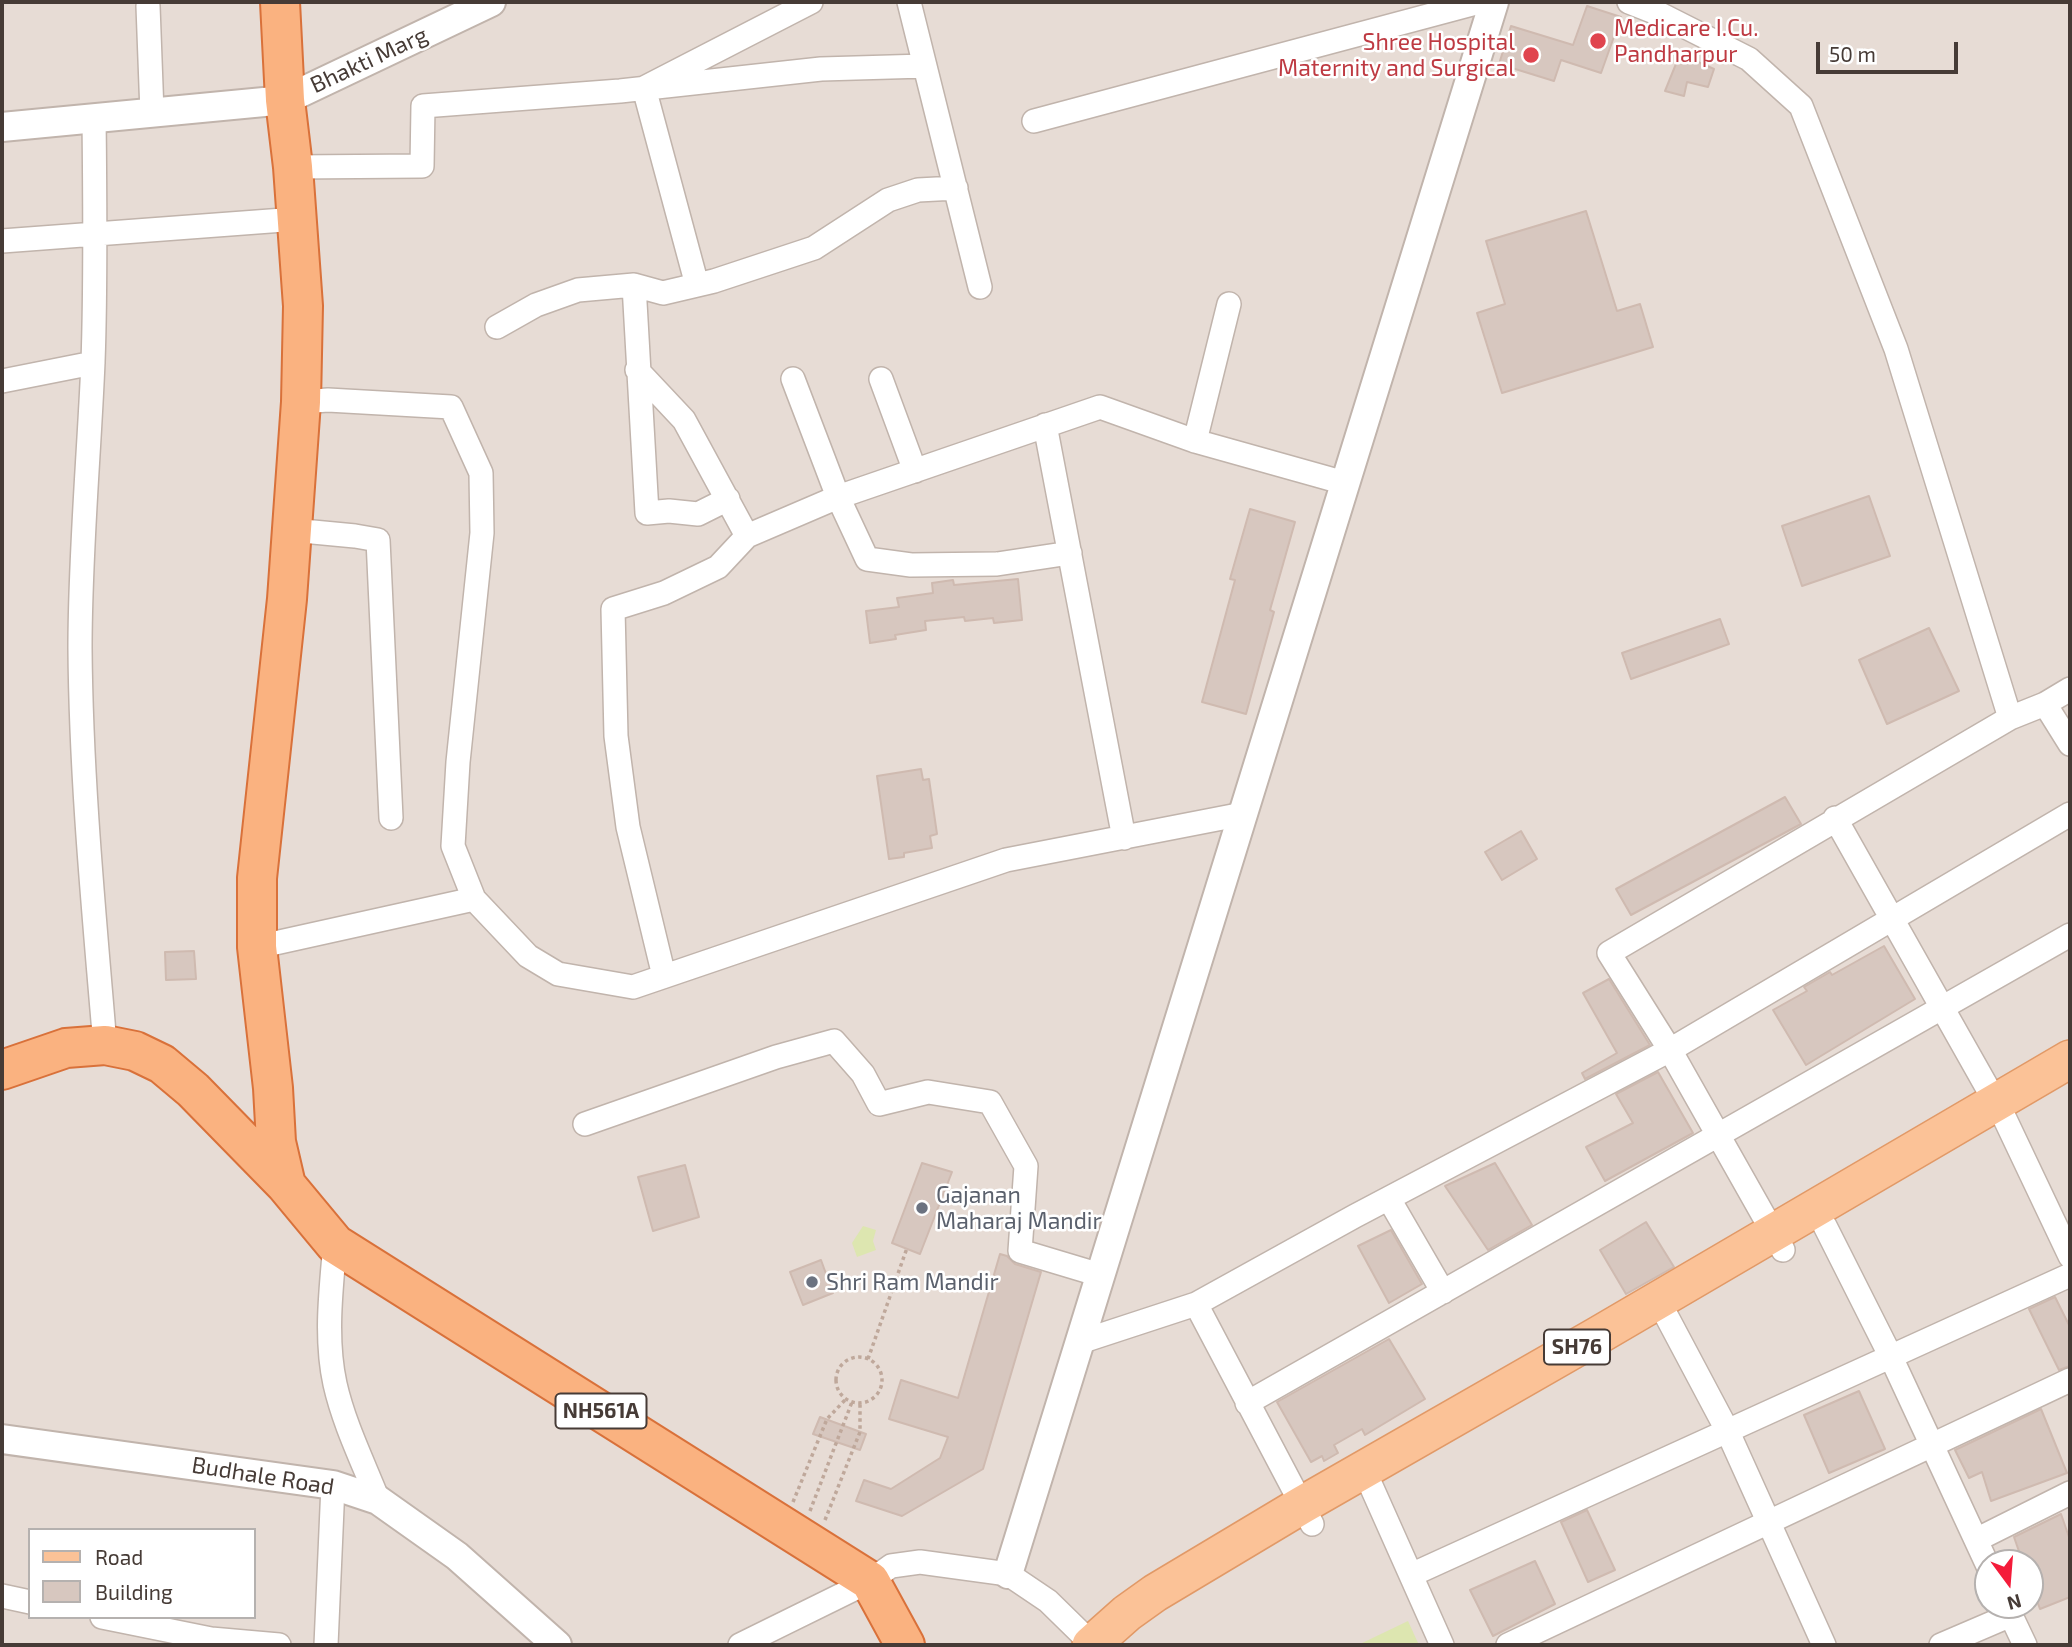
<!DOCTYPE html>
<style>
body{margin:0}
#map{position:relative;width:2072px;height:1647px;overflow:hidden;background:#f3ece7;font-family:"Exo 2",sans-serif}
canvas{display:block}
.frame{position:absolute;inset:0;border:4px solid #463b36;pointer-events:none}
.legend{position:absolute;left:28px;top:1528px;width:228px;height:91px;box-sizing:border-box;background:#fff;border:2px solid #b5b1af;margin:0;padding:9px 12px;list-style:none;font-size:21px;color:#463b36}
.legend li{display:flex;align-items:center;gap:14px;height:35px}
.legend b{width:35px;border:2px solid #b5b1af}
.north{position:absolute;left:1974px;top:1549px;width:70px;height:70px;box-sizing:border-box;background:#fff;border:2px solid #b5b1af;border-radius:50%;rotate:164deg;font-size:19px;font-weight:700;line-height:28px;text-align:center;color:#463b36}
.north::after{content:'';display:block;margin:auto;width:24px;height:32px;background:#f41c3a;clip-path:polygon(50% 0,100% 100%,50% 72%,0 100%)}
.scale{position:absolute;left:1816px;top:42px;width:142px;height:32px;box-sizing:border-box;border:4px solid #463b36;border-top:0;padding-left:9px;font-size:21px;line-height:24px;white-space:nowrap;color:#463b36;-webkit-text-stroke:5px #fff;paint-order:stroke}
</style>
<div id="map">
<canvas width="2072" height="1647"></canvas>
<div class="frame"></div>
<ul class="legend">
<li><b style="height:9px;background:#fbc297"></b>Road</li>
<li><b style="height:19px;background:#d7c7bf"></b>Building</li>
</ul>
<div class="north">N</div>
<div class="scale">50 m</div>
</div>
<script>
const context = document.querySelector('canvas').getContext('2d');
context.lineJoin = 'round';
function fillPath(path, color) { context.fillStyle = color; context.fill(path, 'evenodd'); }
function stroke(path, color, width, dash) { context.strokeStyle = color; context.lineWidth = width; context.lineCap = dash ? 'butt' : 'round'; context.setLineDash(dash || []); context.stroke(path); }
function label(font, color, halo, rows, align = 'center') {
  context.font = font + ' "Exo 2",sans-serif'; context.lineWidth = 5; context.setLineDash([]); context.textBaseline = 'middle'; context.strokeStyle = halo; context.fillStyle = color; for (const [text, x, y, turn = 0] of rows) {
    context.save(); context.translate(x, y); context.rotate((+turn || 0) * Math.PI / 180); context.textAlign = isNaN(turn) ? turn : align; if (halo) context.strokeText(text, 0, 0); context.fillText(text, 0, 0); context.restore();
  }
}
fillPath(new Path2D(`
 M2 2H2070V1645H2ZM30 1530H254V1617H30ZM1988 1563H2030V1605H1988Z`), '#e7dcd5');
fillPath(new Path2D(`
 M863 1226 876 1230 873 1241 876 1250 857 1257 852 1243Z
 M1408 1621 1419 1645H1358Z`), '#dde6b0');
const building = new Path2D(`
 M1587 6 1621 17 1601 73 1561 60 1554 81 1499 64 1511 26 1573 45Z
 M1680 54 1714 69 1708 87 1687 82 1684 96 1665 91Z
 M1586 211 1617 311 1640 304 1653 347 1502 393 1477 313 1505 304 1486 241Z
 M1869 496 1890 556 1802 586 1782 526Z
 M1250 509 1295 522 1270 610 1274 612 1246 714 1202 702 1235 580 1230 579Z
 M1018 579 1022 620 994 623 993 618 965 621 964 617 925 621 926 630 895 635 896 639 870 643 866 611 899 607 897 598 933 593 932 583 953 580 954 585Z
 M1720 619 1729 644 1631 679 1622 653Z
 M1929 628 1959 691 1887 724 1859 660Z
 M921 769 923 780 929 779 937 834 930 836 932 848 904 853V857L889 859 877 776Z
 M1785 797 1801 824 1631 915 1616 889Z
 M1521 831 1537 859 1502 880 1485 852Z
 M1884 946 1915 999 1806 1065 1773 1010 1807 991 1804 987 1830 972 1832 975Z
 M194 951 196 979 166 980 165 952Z
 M1609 979 1650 1045 1585 1079 1582 1073 1617 1053 1583 993Z
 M1658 1072 1693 1133 1605 1181 1586 1147 1633 1123 1616 1094Z
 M922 1163 952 1172 920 1254 892 1243Z
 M1495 1163 1532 1225 1488 1250 1445 1186Z
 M685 1165 699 1217 653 1231 638 1177Z
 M1646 1222 1674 1267 1626 1294 1600 1250Z
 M1391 1230 1422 1284 1389 1303 1358 1246Z
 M1000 1254 1007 1256 1015 1264 1041 1272 983 1469 902 1516 856 1501 864 1480 891 1489 940 1458 948 1437 889 1419 901 1380 958 1398Z
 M821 1260 833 1293 803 1305 790 1272Z
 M2055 1297 2070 1327V1366L2059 1370 2029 1309Z
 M1389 1339 1425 1399 1365 1435 1362 1429 1334 1445 1338 1453 1324 1461 1322 1456 1311 1462 1277 1402Z
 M1859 1391 1885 1449 1829 1473 1804 1415Z
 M2041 1409 2067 1473 1991 1501 1982 1472 1969 1478 1955 1450Z
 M820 1417 866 1434 860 1450 813 1434Z
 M1587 1510 1615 1570 1588 1582 1561 1522Z
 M2061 1514 2070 1540V1597L2040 1609 2030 1582V1563H2023L2014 1537Z
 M1535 1561 1555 1604 1493 1636 1470 1590Z`);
fillPath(building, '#d7c7bf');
stroke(building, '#cfbab0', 2);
const minor = new Path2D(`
 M909 2 980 287
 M1629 2 1662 15 1749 59 1801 106 1896 349 2010 718
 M148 6 152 113
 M94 118C95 200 96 281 93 362 89 457 80 552 80 648 81 780 94 913 105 1045
 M1034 121 1480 2
 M293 167 422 166 423 106 620 91 821 69 925 66
 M2 241 297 219
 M634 285 647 513 669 511 698 514 728 499
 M697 285 644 88 811 2
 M497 327 536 305 578 290 634 285 663 293 714 281 814 248 888 200 918 190 956 188
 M637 370 684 420 747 536
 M793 379 838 497 867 559 911 565 997 564 1070 553
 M881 379 915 471
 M2 381 93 363
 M301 402 328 400 451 407 481 473 482 533 458 762 453 846 474 899
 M1045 425 1124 838
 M1195 441 1229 304
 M292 530 355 536 378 540 391 818
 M2045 704 2070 744
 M1835 818 2005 1119 2070 1256
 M257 947 474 899 528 956 558 974 633 987 1006 860 1243 814
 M664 976 628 827 616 736 613 609 664 593 718 567 747 536 838 497 1100 407 1195 441 1345 483
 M585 1124 776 1057 834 1041 863 1074 879 1104 928 1092 990 1102 1026 1166 1020 1251 1100 1275
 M1389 1199 1443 1292
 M1825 1226 1890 1355 1988 1566
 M335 1244C331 1290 325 1338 335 1384 344 1424 363 1462 378 1500
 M1783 1250 1670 1050 1609 953 2010 718 2045 704 2070 689
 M1658 1300 1727 1430 1824 1645
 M1196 1304 1312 1524
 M1080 1342 1196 1304 1355 1216 1670 1050 2070 814
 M1247 1403 2070 935
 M1364 1470 1442 1645
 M1976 1540 2070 1493
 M1411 1575 2070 1275
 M2 1596 30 1602
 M2006 1605 2025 1645
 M102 1617 211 1639 279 1645
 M326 1645 333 1485
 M740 1645 870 1581 891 1566 920 1562 1008 1574 1048 1601 1093 1645
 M1508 1645 2070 1380
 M1941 1645 2011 1615`);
const tertiary = new Path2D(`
 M2 127 285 100 491 2
 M2 1439 333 1485 378 1500 457 1556 557 1645
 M1008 1574 1494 2`);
const primary = new Path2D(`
 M1091 1645 1127 1613 1155 1593 1302 1505 1597 1336 2070 1059`);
const trunk = new Path2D(`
 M280 2 285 100 293 167 303 306 301 402 287 599 257 878V947L273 1088 276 1142 286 1185
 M2 1070 66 1048 105 1045 135 1051 162 1064 193 1090 286 1185 335 1244 870 1581 905 1645`);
stroke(minor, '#c1b4ac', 26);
stroke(tertiary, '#c1b4ac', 32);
stroke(primary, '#e19967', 40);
stroke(trunk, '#d9713a', 42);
stroke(new Path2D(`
 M836 1380a23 23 0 1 1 46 0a23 23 0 1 1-46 0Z
 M868 1359 907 1248
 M793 1502 827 1419 846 1399
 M810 1511 852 1402
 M825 1520 860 1432V1403`), '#bfa89b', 3.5, [3.5, 3.5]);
stroke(minor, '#fff', 23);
stroke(tertiary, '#fff', 28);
stroke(primary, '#fbc297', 37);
stroke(trunk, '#fab280', 38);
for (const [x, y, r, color] of [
 [1598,41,9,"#e0444e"],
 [1531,55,9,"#e0444e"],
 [922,1208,7,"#6b7280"],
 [812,1282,7,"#6b7280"]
]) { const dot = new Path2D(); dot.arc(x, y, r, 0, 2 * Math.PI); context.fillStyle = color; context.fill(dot); stroke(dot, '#fff', 2.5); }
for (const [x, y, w] of [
 [1577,1347,66],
 [601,1411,91]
]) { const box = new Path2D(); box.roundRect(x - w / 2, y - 17.5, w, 35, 5); context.fillStyle = '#fff'; context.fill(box); stroke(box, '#463b36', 2); }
label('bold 21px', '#463b36', null, [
 ["SH76",1577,1347],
 ["NH561A",601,1411]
]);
label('23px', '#be3a42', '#fff', [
 ["Medicare I.Cu.",1614,28],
 ["Pandharpur",1614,54],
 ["Shree Hospital",1515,42,"right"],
 ["Maternity and Surgical",1515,68,"right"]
], 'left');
label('23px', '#463b36', '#fff', [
 ["Bhakti Marg",369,60,-25],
 ["Budhale Road",263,1476,9]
]);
label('23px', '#5b616d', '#fff', [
 ["Gajanan",936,1195],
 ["Maharaj Mandir",936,1221],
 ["Shri Ram Mandir",826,1282]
], 'left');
</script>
